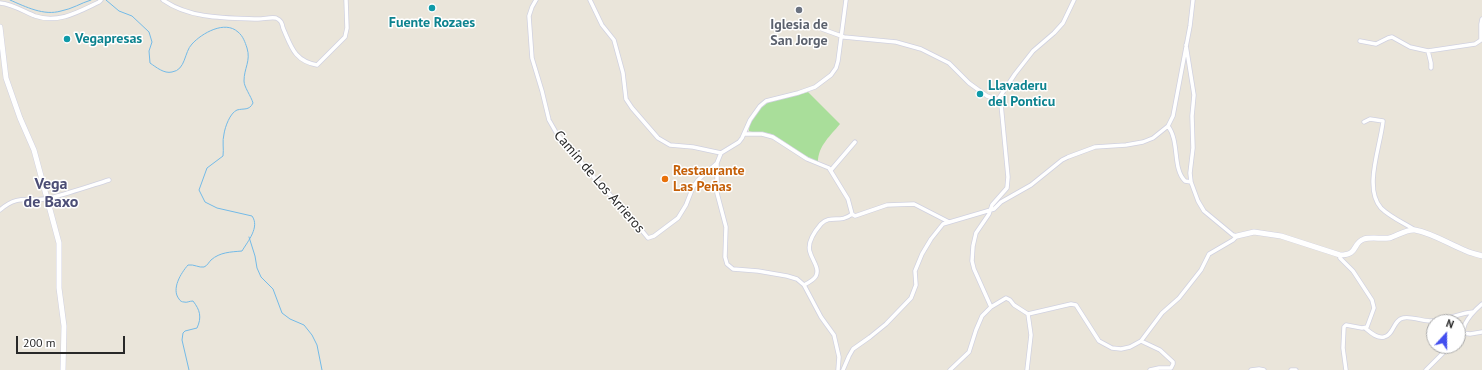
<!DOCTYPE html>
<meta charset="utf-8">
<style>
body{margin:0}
#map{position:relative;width:1482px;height:370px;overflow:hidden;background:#eae5da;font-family:"PT Sans",sans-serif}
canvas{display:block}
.north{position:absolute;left:1426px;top:314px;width:40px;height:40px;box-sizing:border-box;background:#fff;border:1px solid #a9a9a9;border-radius:50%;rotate:21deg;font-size:11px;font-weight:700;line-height:16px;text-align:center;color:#282828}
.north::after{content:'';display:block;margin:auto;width:14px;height:18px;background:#434fef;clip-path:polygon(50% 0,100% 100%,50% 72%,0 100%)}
.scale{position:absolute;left:16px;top:336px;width:109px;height:18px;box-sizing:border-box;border:2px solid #282828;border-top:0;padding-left:5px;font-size:12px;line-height:14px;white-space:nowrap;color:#282828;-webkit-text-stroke:3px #fff;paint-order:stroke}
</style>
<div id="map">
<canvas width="1482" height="370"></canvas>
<div class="north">N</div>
<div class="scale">200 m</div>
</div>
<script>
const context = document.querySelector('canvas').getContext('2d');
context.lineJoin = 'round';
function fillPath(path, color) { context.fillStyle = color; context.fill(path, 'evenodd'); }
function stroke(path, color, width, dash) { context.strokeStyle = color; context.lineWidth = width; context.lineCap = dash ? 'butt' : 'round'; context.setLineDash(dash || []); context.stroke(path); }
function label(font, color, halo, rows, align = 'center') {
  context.font = font + ' "PT Sans",sans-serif'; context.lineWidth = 3; context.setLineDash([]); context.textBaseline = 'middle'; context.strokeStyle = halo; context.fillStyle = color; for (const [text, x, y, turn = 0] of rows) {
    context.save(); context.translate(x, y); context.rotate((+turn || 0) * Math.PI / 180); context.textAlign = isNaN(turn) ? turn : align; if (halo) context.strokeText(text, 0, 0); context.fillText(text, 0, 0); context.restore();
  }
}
fillPath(new Path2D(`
 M808 92 840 124C831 135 818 146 818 162 801 155 787 142 771 134 764 131 755 134 749 131 749 125 751 121 754 116 768 95 787 99 808 92Z`), '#a9de9a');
stroke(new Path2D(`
 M10 0C26 7 44 16 61 11 72 9 81 3 91 0
 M106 0 119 11 132 16 149 32 152 42 149 51 150 63C156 67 164 74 172 72 186 70 184 52 192 44 202 33 225 20 238 32 243 36 245 42 247 48 251 61 244 68 244 81 244 87 251 96 253 103 249 111 244 108 237 110 230 113 225 127 224 134 222 141 224 149 223 156L207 168 199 190 205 202 217 208 252 216C260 227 248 241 242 251 231 252 220 252 211 260 209 262 207 266 204 267 199 268 194 264 188 265 181 273 171 289 179 299 180 301 182 302 184 302 187 303 189 301 193 301 200 310 202 317 197 328L185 331 183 333 182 340 189 370
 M249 237 255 256 257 268 261 277 273 289 282 313 290 319 304 325 312 335 317 345 322 370`), '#73bae7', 1);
const street = new Path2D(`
 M163 0C190 19 226 18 258 19 264 19 270 17 276 18 281 20 282 23 283 28 291 46 294 61 317 65L345 37 347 28 346 0
 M536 0 532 7 529 16 532 58 542 91 549 120 557 134 597 181 630 216 648 238 654 236 678 218 686 205 693 187 698 180 717 163
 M590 0 602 25 614 40 623 73 626 99 632 108 658 138 670 145 693 147 721 153
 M0 3C12 4 23 11 35 16 58 24 78 12 99 2L101 0
 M822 29 844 37 896 42 921 49 949 63 969 83 987 96 996 99 1001 104 1008 177 1007 188 992 205 989 214 976 233 973 246 972 261 974 269 991 307
 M1360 41 1376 44 1388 38 1392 37 1410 47 1428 51 1475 44 1481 40V24L1482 19
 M1428 51 1431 63V68
 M997 101 1015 74 1033 51 1054 33 1063 23 1074 0
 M1364 122 1370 119 1383 121C1381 145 1363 188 1381 208 1390 217 1404 223 1415 230
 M1168 126C1180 142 1172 168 1185 181L1191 182
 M745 134H762L773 137 807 159 829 168 848 199 852 214 855 216 887 205 914 204 949 222
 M721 153 717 163V193L726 227 725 257 727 264 733 269 758 271 787 276 797 279 804 285 821 317 834 335 839 357 838 370
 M721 153 739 142 742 138 750 120 760 106 766 101 798 93 815 87 831 75 836 68 838 61 846 0
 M831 170 855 142
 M0 210C19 193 29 203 50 198 70 193 90 186 109 180
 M1340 255V258L1353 271 1372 300 1374 308 1367 327 1362 328 1346 325 1344 327 1343 348 1346 370
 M804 285C808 283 814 280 816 276 820 268 812 260 810 252 807 243 815 231 821 224 831 214 840 224 852 214
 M1365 328C1370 332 1377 339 1384 337 1394 335 1393 320 1403 318 1411 316 1422 321 1430 321 1445 321 1459 313 1473 312
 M1463 333 1470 334 1482 332
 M1458 338C1463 334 1463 330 1465 324 1469 316 1475 310 1482 304
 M1141 341 1160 350 1173 362V364L1171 368H1159L1150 370
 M843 370 849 356 853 349 870 337 886 324 911 298 916 285 915 271 922 254 931 239 943 224 994 209 1001 202 1031 185 1062 160 1068 157 1095 147 1126 145 1143 142 1153 138 1168 126 1173 116 1190 26 1193 0
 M950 370 969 352 976 330 982 316 991 307 1006 298 1010 300 1014 305 1028 314 1071 304 1076 305 1099 341 1112 348 1121 349 1130 347 1141 341 1162 313 1179 298 1201 270 1209 254 1233 240 1237 236 1233 235 1204 211 1198 201 1191 182 1190 173 1193 148 1192 116 1194 95 1186 45
 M1027 370 1031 335 1028 314
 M1251 370 1259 369 1264 370
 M1291 370H1296
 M1426 370 1450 346`);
const secondary = new Path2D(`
 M0 27 6 78 20 118 34 150 59 243V288L64 326 63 370
 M1237 236 1254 232 1281 236 1340 255C1359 255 1352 243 1364 239 1371 237 1381 239 1389 238 1397 236 1406 229 1415 230 1432 233 1449 244 1464 250 1470 253 1476 254 1482 256`);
stroke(street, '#d0d1e0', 5);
stroke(secondary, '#d0d1e0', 6);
stroke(street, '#fff', 3.5);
stroke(secondary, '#fff', 5);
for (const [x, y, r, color] of [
 [432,8,4,"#0f9aa8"],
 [799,10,4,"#6b7280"],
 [67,39,4,"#0f9aa8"],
 [980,94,4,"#0f9aa8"],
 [665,179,4,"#e8710a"]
]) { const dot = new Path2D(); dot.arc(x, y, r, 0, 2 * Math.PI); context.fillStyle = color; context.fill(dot); stroke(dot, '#fff', 1.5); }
label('bold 14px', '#0d838f', '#fff', [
 ["Fuente Rozaes",432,23,"center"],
 ["Vegapresas",75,39],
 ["Llavaderu",988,86],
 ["del Ponticu",988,102]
], 'left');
label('bold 14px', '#5b616d', '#fff', [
 ["Iglesia de",799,25],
 ["San Jorge",799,41]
]);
label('bold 14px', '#c56008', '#fff', [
 ["Restaurante",673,171],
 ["Las Peñas",673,187]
], 'left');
label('14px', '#282828', '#fff', [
 ["Camín de Los Arrieros",599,182,49]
]);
label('bold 16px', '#4c4e76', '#fff', [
 ["Vega",51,184],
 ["de Baxo",51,202]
]);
</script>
